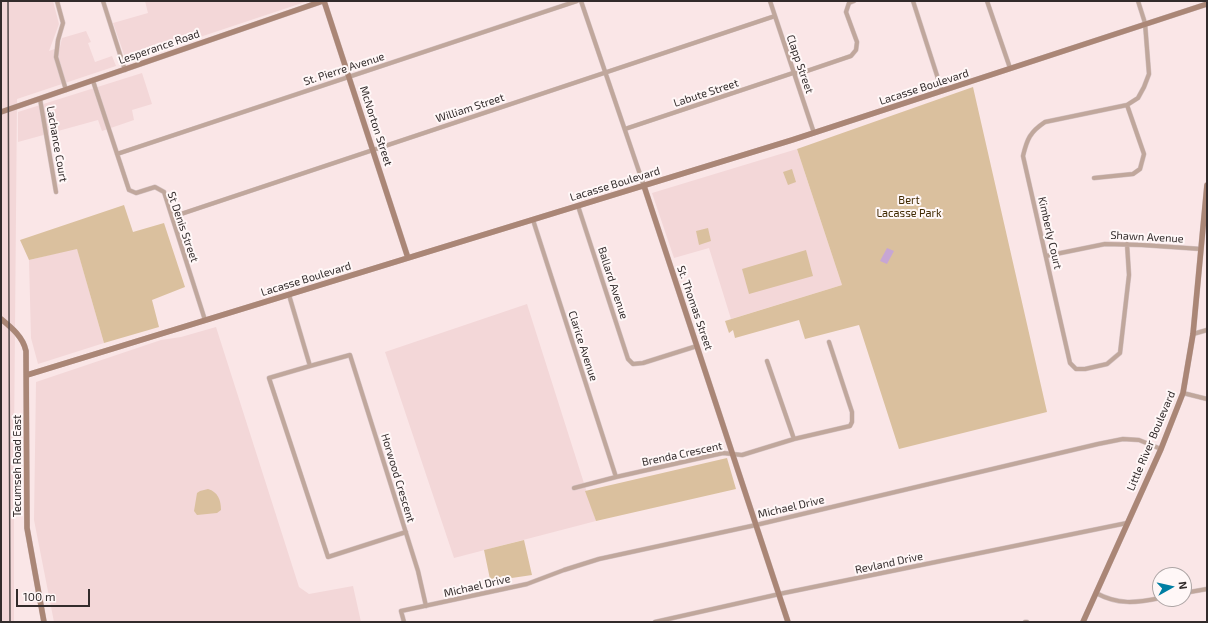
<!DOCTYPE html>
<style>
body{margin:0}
#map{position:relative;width:1208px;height:623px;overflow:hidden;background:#fae6e7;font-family:"Exo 2",sans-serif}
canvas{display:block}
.frame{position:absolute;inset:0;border:2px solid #322b2b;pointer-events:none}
.north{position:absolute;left:1152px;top:567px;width:40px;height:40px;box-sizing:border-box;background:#fff7f7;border:1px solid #ada5a5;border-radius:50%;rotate:82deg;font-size:11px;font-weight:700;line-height:16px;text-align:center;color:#322b2b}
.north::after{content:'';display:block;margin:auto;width:14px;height:18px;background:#007ea3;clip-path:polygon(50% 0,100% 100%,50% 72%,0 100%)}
.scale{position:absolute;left:16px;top:589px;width:74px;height:18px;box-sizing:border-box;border:2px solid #322b2b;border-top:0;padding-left:5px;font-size:12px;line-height:14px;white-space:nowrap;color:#322b2b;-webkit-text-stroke:3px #fff7f7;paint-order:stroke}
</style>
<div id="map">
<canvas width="1208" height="623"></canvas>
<div class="frame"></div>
<div class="north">N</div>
<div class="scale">100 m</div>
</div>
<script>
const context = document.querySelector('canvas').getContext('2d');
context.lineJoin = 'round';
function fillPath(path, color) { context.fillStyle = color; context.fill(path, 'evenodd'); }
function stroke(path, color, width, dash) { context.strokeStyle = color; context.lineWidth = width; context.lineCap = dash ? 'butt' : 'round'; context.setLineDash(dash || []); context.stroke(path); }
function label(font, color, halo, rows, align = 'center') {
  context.font = font + ' "Exo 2",sans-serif'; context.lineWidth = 4; context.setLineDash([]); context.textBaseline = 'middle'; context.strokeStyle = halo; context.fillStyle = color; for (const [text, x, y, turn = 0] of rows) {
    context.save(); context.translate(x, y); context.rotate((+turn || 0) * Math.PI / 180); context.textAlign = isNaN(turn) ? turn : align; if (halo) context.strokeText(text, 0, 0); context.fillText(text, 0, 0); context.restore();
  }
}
fillPath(new Path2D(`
 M1 1H53L59 24 49 51 60 47 62 38 86 31 91 42 88 43 95 62 112 56 116 66 17 99 14 443V622H1Z
 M145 1H308L131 60H126L113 23 148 13Z
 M142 73 152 104 132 110 134 120 102 131 98 120 18 142V112Z
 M797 149 842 285 731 319 709 248 674 258 652 193Z
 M77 248 104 343 38 364 31 338 29 260Z
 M527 304 596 521 454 558 385 352Z
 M216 327 299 587 309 594 353 586 361 622H54L34 520 36 382 161 340 181 337Z`), '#f3d7d8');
fillPath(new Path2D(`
 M973 87 1047 412 899 449 859 325 805 339 799 320 735 338 733 330 729 333 725 321 842 285 797 149Z
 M792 169 796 182 788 185 783 172Z
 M124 205 133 232 164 223 185 287 152 300 159 327 104 343 77 249 29 260 20 240Z
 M708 228 711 241 699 245 696 231Z
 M806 250 813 276 749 294 742 269Z
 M727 458 736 489 596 521 585 491Z
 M208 489C218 492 221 500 221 510L217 513 197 515 194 511 197 493 200 491Z
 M524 540 532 575 505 579 491 584 484 550Z`), '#dac09e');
fillPath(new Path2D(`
 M887 248 894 251 887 264 880 261Z`), '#c7a6d4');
const street = new Path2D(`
 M57 1 63 23 58 40 56 57 66 90
 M103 1 125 70
 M581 1 644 186
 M770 1 814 133
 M913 1 942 91
 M987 1 1010 68
 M93 81 129 190 136 193 155 187 164 192 205 320
 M40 99 56 192
 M625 129 793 73H801L851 56 856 50 857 42 846 12 849 3 854 1
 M117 154 577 1
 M1094 178 1133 174 1140 169 1144 154 1127 105
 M578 206 628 359 633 364 643 363 697 346
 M172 217 775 16
 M533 220 616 477
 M1127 244 1129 275 1120 353 1107 364 1085 369H1076L1070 363 1023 156C1027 139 1030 132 1045 122L1127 105 1138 98 1144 87 1149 74 1145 23 1138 1
 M1046 256 1105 244 1142 245 1201 249
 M289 295 310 366 350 355 418 571 426 606
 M1193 334 1207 330
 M767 361 794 439
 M310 366 269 378 328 557 406 532
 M1183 393 1207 399
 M574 488 616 477 723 453 742 455 794 439 850 426 852 422V412L829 342
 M1096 593C1118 605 1136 603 1160 598
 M1184 593 1207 589
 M404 622 401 611 527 584 564 570 599 559 756 525 1098 444 1123 439 1139 440 1161 449
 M655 622 784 593 1127 523
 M1025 622H1027`);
const secondary = new Path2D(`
 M324 1 408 258
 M1 112 323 1
 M644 186 788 622
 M1 319C12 328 23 337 26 351L27 528 44 622
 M27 375 792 140 1207 4
 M1083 622 1161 449 1183 393 1193 334 1207 185`);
stroke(street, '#d6c4c5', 5);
stroke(secondary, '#d6c4c5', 6);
stroke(street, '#c0a79c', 4);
stroke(secondary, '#aa8676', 5.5);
stroke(new Path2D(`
 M8 1 10 622`), '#514848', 1.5);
label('11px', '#322b2b', '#fff7f7', [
 ["Lesperance Road",159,47,-19],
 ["Clapp Street",800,64,71],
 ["St. Pierre Avenue",344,69,-18],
 ["Lacasse Boulevard",924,87,-18],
 ["Labute Street",706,93,-18],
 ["William Street",470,108,-18],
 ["McNorton Street",376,126,72],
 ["Lachance Court",57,144,80],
 ["Lacasse Boulevard",615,184,-17],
 ["St Denis Street",183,227,71],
 ["Kimberly Court",1050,233,77],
 ["Shawn Avenue",1147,237,3],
 ["Lacasse Boulevard",306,279,-17],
 ["Ballard Avenue",613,283,72],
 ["St. Thomas Street",695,308,71],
 ["Clarice Avenue",583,346,72],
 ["Little River Boulevard",1151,441,-67],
 ["Brenda Crescent",682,454,-12],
 ["Tecumseh Road East",17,466,-90],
 ["Horwood Crescent",398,478,73],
 ["Michael Drive",791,507,-13],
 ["Revland Drive",889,563,-12],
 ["Michael Drive",477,586,-13]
]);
label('11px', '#412a02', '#fff7f7', [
 ["Bert",909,200],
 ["Lacasse Park",909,213]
]);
</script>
